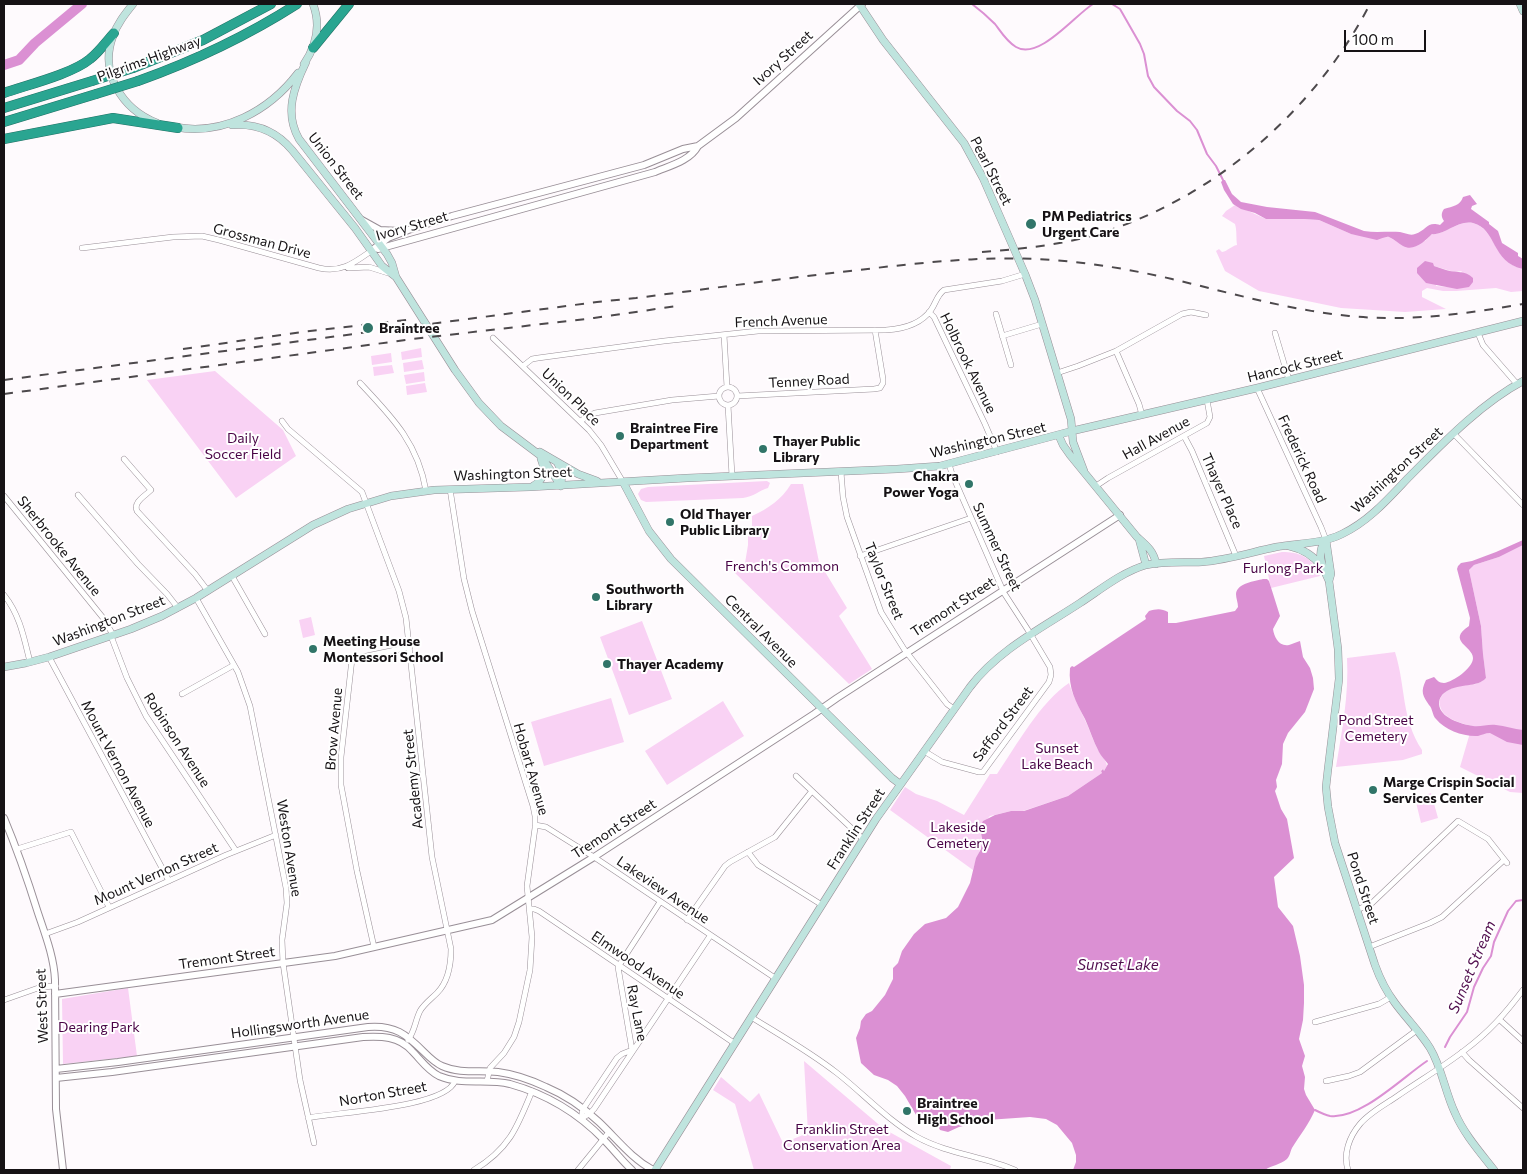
<!DOCTYPE html>
<style>
body{margin:0}
#map{position:relative;width:1527px;height:1174px;overflow:hidden;background:#fefafd;font-family:Commissioner,sans-serif}
canvas{display:block}
.frame{position:absolute;inset:0;border:5px solid #161215;pointer-events:none}
.scale{position:absolute;left:1344px;top:30px;width:82px;height:22px;box-sizing:border-box;border:2px solid #161215;border-top:0;padding-left:6px;font-size:15px;line-height:18px;white-space:nowrap;color:#161215;-webkit-text-stroke:4px #fff;paint-order:stroke}
</style>
<div id="map">
<canvas width="1527" height="1174"></canvas>
<div class="frame"></div>
<div class="scale">100 m</div>
</div>
<script>
const context = document.querySelector('canvas').getContext('2d');
context.lineJoin = 'round';
function fillPath(path, color) { context.fillStyle = color; context.fill(path, 'evenodd'); }
function stroke(path, color, width, dash) { context.strokeStyle = color; context.lineWidth = width; context.lineCap = dash ? 'butt' : 'round'; context.setLineDash(dash || []); context.stroke(path); }
function label(font, color, halo, rows, align = 'center') {
  context.font = font + ' Commissioner,sans-serif'; context.lineWidth = 4; context.setLineDash([]); context.textBaseline = 'middle'; context.strokeStyle = halo; context.fillStyle = color; for (const [text, x, y, turn = 0] of rows) {
    context.save(); context.translate(x, y); context.rotate((+turn || 0) * Math.PI / 180); context.textAlign = isNaN(turn) ? turn : align; if (halo) context.strokeText(text, 0, 0); context.fillText(text, 0, 0); context.restore();
  }
}
fillPath(new Path2D(`
 M1235 205 1266 219H1304L1319 220 1351 234 1389 237 1401 244 1425 241 1432 234C1444 236 1457 220 1473 223 1496 229 1493 262 1523 269V291L1511 292 1496 288 1456 291H1443L1427 288 1422 291V297L1446 309 1405 312 1341 308 1259 291 1225 271 1216 251 1219 249 1222 252C1228 251 1231 246 1237 245 1236 237 1237 231 1235 224L1222 216 1226 211ZM1434 266 1454 272 1462 271 1449 287 1436 286Z
 M421 348 422 357 402 360 401 352Z
 M391 353 392 362 372 365 371 356Z
 M422 360 424 369 404 372 403 363Z
 M392 365 394 373 374 376 373 367Z
 M215 371 283 430 296 456 236 498 147 380Z
 M424 372 425 381 406 384 404 375Z
 M425 383 427 392 407 395 406 386Z
 M767 481 770 483 768 488C760 490 753 497 743 498L646 502 641 500 638 494 641 489 648 487Z
 M791 484H803L819 562 847 608 839 616 872 669 849 684 734 572 745 563 748 545V528H752V516C769 508 781 500 791 484Z
 M1523 545V793L1510 792 1460 767 1472 726C1461 723 1443 719 1440 706 1436 692 1457 685 1468 684 1470 684 1474 685 1476 684 1479 683 1483 680 1486 678L1483 654 1481 626 1469 570 1474 565 1499 557Z
 M1282 552C1300 551 1314 559 1320 576L1271 588 1264 556Z
 M311 617 315 635 303 638 299 620Z
 M642 621 672 699 629 715 600 637Z
 M1395 652C1406 687 1401 718 1422 750V754L1403 760 1336 767C1342 731 1349 695 1347 658Z
 M1069 683C1073 696 1079 707 1085 720 1089 728 1092 738 1096 746 1099 753 1106 759 1107 766L1104 771 1103 769 1101 770 1102 773 1068 796 1023 811H1011L990 816 980 827C984 847 979 851 973 870L890 810 905 787 916 794 937 801 964 815 990 774H997C1016 746 1041 701 1069 683Z
 M611 698 624 742 544 766 531 722Z
 M723 701 744 736 667 785 645 751Z
 M1431 793 1438 818 1421 823 1415 798Z
 M128 988 137 1056 63 1064 62 999Z
 M804 1061 884 1129 951 1166 950 1170H754L735 1104 713 1090 721 1077 750 1102 759 1093 783 1143 808 1133Z`), '#f9d2f4');
fillPath(new Path2D(`
 M1223 180H1225L1232 194 1241 202 1267 207 1315 212 1364 231C1376 233 1388 231 1400 232 1405 233 1410 236 1415 234 1427 230 1427 221 1440 225L1444 221C1441 217 1441 213 1444 209 1453 206 1460 206 1463 197L1470 195 1477 204 1472 206 1471 209 1489 222V224L1498 231 1502 243 1518 253V256L1523 259V269C1491 262 1497 229 1473 223 1457 220 1444 236 1432 234 1425 241 1414 252 1403 246 1399 244 1394 239 1389 237 1386 236 1381 239 1377 240L1351 234 1319 220 1304 219H1266L1255 213 1241 209 1233 204 1224 190 1221 182Z
 M1425 261 1433 263 1434 266C1438 267 1442 269 1446 270 1456 273 1465 270 1473 278V282L1469 287 1457 289 1426 283 1417 273V268Z
 M1523 540V545L1499 557 1474 565 1469 570 1481 626 1483 654 1486 678C1477 688 1460 683 1447 691 1442 694 1439 698 1439 704 1440 718 1461 724 1473 726 1481 727 1488 724 1496 725 1505 726 1514 729 1523 730V745L1507 742 1490 733C1485 733 1482 735 1478 736 1464 737 1445 730 1436 719 1432 715 1433 709 1429 705 1423 696 1420 692 1426 680L1434 677C1437 680 1439 683 1444 683 1453 682 1473 668 1473 658 1473 646 1446 641 1469 626L1470 618 1457 569 1458 566 1461 563 1472 561 1496 552Z
 M1263 579H1267L1269 581 1280 616 1273 629C1274 637 1279 647 1289 645 1293 644 1296 642 1300 641L1303 657 1310 668 1313 678 1314 689 1305 712 1288 733 1283 744 1282 764 1276 780 1277 787 1275 791 1281 809 1287 819 1294 858 1274 877 1278 907 1293 926 1300 956 1304 985V1003L1303 1020 1299 1039 1305 1056 1302 1066 1305 1077 1304 1089 1306 1095 1315 1110C1309 1124 1300 1135 1292 1148 1290 1152 1290 1156 1287 1159 1280 1165 1272 1165 1265 1170H1073L1076 1162V1155L1072 1143 1057 1125 1046 1119 1030 1117 987 1120 959 1127 948 1132 940 1130 938 1126 939 1122 937 1119 932 1121 935 1127 934 1128 919 1120 905 1096 897 1086 888 1080 874 1075 861 1063 856 1038 860 1028 861 1021 866 1014 872 1011 885 995 893 979V968L898 963 902 951 914 934 925 924 946 918 958 907 970 883 976 858 981 849 982 839 980 827 983 821 995 815 1011 811H1024L1068 796 1102 773 1101 771 1103 769 1104 771 1108 764C1105 760 1101 756 1099 752 1093 741 1090 730 1085 719 1076 702 1068 688 1070 668L1072 666 1074 667 1146 619 1145 616 1149 611C1156 609 1161 608 1168 612V623H1176L1235 611 1238 607C1238 603 1236 598 1236 594 1237 583 1255 581 1263 579Z`), '#db90d3');
stroke(new Path2D(`
 M972 4C980 10 988 17 995 24 1001 32 1007 42 1016 47 1039 61 1076 14 1093 4
 M1112 4 1120 9 1140 44 1144 54 1148 76 1154 87 1177 111 1190 121 1197 130 1207 154 1216 166 1223 180
 M1445 1047 1450 1037 1467 1012 1474 987 1483 968 1491 956 1494 942 1508 911 1516 901 1523 900
 M1315 1110C1319 1112 1325 1115 1330 1116 1360 1120 1403 1077 1427 1061`), '#db90d3', 2);
stroke(new Path2D(`
 M4 65 19 60 35 43 82 4`), '#db90d3', 10);
const minor = new Path2D(`
 M82 248 173 237 202 236 219 240 319 268C341 273 354 263 371 251
 M348 268 369 267 388 273
 M929 312 934 317 985 424 997 452
 M996 314 1011 365
 M1275 333 1289 380
 M1478 333 1483 345 1517 384
 M724 335 727 387
 M1002 336 1042 324
 M493 338 589 430 601 445 623 482
 M1116 351 1139 404 1142 415
 M523 366 532 359 538 358 664 341 758 331 886 330C902 329 921 324 931 310 936 303 937 295 944 290L1002 281 1025 274
 M1057 373 1078 366 1116 351 1182 314 1191 312 1206 315
 M360 383C392 417 418 443 426 491
 M719 396a9 9 0 1 1 18 0a9 9 0 1 1-18 0Z
 M1257 388 1321 527 1326 540
 M737 396 874 389 880 388 883 383V379L875 330
 M728 405 732 476
 M282 421 288 429 362 492 399 591 406 618 432 857 451 949C451 965 448 982 437 993 431 999 424 1004 420 1011 415 1021 415 1031 408 1040
 M581 421 586 417 595 413 672 400 719 396
 M1454 434 1523 505
 M1184 436 1192 451 1236 556
 M124 459 151 490C145 496 133 502 137 511L195 574 208 591
 M841 472 843 497 847 517 881 612 904 649 947 704 954 709
 M1096 486 1108 478 1207 423 1210 417 1207 400
 M450 489 464 579 472 611 533 806 535 816V828L527 886 532 937 530 970 519 1022 514 1037 504 1053 490 1068 487 1081
 M78 495 138 564 167 594 178 608
 M4 496 104 619 113 635
 M860 556 971 518
 M232 576 265 634
 M4 595C20 615 24 638 30 662
 M196 598 238 672 250 706 286 888 287 903 282 940 283 963 300 1080 314 1143
 M111 636 127 678 146 716 236 851
 M49 657 169 881
 M182 694 234 665
 M924 751 942 762 979 772H983L1049 682 1051 675 1050 667 1028 630 1004 593 952 474 949 464
 M796 776 863 839
 M535 825 546 827 594 857 775 978
 M17 849 71 832 109 907
 M748 852 758 865 822 905
 M529 909H534L539 911 734 1043
 M1357 910 1372 903 1458 821 1488 839 1507 863
 M687 920 725 866 730 862 775 837 812 791
 M45 934 78 922 226 855 276 835
 M374 947 357 871 341 785V757L352 659 410 647
 M1369 947 1430 923 1442 917 1504 860
 M4 1000 41 987 56 986
 M751 1017C780 1035 810 1052 837 1073 864 1094 887 1120 917 1137 948 1154 983 1156 1015 1170
 M1500 1020 1523 1041
 M1315 1022 1379 1004 1391 997
 M632 1050 618 967 660 902
 M1462 1052 1469 1060 1523 1108
 M1326 1081 1349 1076 1360 1072 1417 1030
 M308 1118C337 1112 445 1108 455 1081
 M581 1119 589 1114 594 1109 710 936
 M581 1119 583 1109 617 1058 622 1054 632 1050
 M474 1170C509 1149 517 1128 532 1091
 M578 1170 609 1132
 M1348 1170C1343 1154 1349 1137 1360 1124 1369 1113 1384 1105 1396 1097 1419 1081 1443 1067 1465 1050 1489 1032 1505 1014 1523 990`);
const tertiary = new Path2D(`
 M362 220 380 230 400 231
 M378 249 655 172C669 166 690 161 698 146
 M371 251 388 238 411 229 452 216 644 165 683 149 698 146 736 118 862 4
 M4 818C17 849 28 881 38 913 45 934 54 957 55 980L56 1109 63 1170
 M55 994 335 956 492 920 594 857 814 714 837 698 1120 515
 M56 1069 118 1062 368 1027C395 1025 406 1034 424 1052 430 1058 435 1063 442 1066 460 1074 480 1070 498 1072 514 1074 531 1080 546 1087 565 1095 584 1108 599 1122 617 1139 631 1158 653 1170
 M56 1078 112 1072 363 1037C381 1036 399 1036 412 1051 421 1060 427 1070 439 1076 462 1086 486 1078 510 1084 546 1094 578 1113 604 1140 614 1150 622 1161 632 1170`);
const secondary = new Path2D(`
 M133 4C125 14 117 24 113 36 99 73 122 109 157 123
 M859 4 883 40 964 143 983 178 1025 274 1035 300 1071 419 1073 442 1084 471
 M1520 4 1523 11
 M306 62C294 87 284 113 299 139L387 254 392 263 396 277 455 370 479 403 501 426 541 456 561 486
 M304 64C316 46 321 25 313 4
 M232 125C257 123 276 131 292 150L355 228 382 266 396 277
 M175 127C223 136 269 111 298 73
 M1059 436 1063 445 1070 455 1137 537C1146 545 1154 551 1156 564
 M540 452 578 474 597 481
 M557 462 562 472 561 486
 M623 482 649 531 671 559 892 778 900 784
 M533 486C544 480 546 471 541 459
 M1139 539 1146 565
 M1326 540C1315 553 1323 568 1329 581L1338 649 1339 679 1328 769 1326 787 1328 807 1335 843 1375 965C1380 979 1386 991 1395 1003 1406 1018 1420 1032 1430 1048 1442 1068 1445 1092 1455 1113 1464 1134 1480 1152 1494 1170
 M1326 540 1331 574 1329 581
 M1289 546C1303 549 1313 555 1321 566
 M4 667 26 663 49 657 131 629 162 616 196 598 313 525 348 509 391 496 434 490 530 487 687 478 897 469 940 466 1072 431 1257 388 1523 321
 M655 1170 876 819 970 687C998 650 1042 628 1080 603 1100 590 1122 572 1146 565 1164 561 1184 563 1202 562 1227 560 1252 552 1276 547 1298 543 1322 544 1342 534 1369 521 1388 499 1408 478 1442 444 1480 404 1523 381`);
const motorway = new Path2D(`
 M313 48 349 4
 M133 68 203 40 271 4
 M138 81C194 61 247 36 297 4
 M4 93C27 85 72 74 90 59 99 52 106 42 114 33
 M4 108 92 81
 M4 122 96 94
 M4 139 113 118 178 128`);
stroke(minor, '#998f97', 6);
stroke(tertiary, '#998f97', 8);
stroke(secondary, '#998f97', 8);
stroke(motorway, '#237266', 10);
stroke(minor, '#fff', 5);
stroke(tertiary, '#fff', 6);
stroke(secondary, '#bfe4de', 7);
stroke(motorway, '#2aa591', 9);
stroke(new Path2D(`
 M982 252C1018 249 1053 246 1087 237 1208 204 1313 114 1370 4
 M183 349 302 332 414 319
 M4 380 597 302 636 298C707 289 779 279 850 271 918 263 984 255 1052 260 1093 263 1133 270 1172 279 1231 293 1289 310 1349 316 1408 322 1465 314 1523 304
 M4 394 413 339 594 318 677 306`), '#4d494c', 2, [9, 9]);
const motorwayBridge = new Path2D(`
 M92 81 133 68
 M96 94 138 81`);
stroke(motorwayBridge, '#237266', 10, []);
stroke(motorwayBridge, '#2aa591', 9);
for (const [x, y, r, color] of [
 [1031,224,6,"#317569"],
 [368,328,6,"#317569"],
 [620,436,5,"#317569"],
 [763,449,5,"#317569"],
 [969,484,5,"#317569"],
 [670,522,5,"#317569"],
 [596,597,5,"#317569"],
 [313,649,5,"#317569"],
 [607,664,5,"#317569"],
 [1373,790,5,"#317569"],
 [907,1111,5,"#317569"]
]) { const dot = new Path2D(); dot.arc(x, y, r, 0, 2 * Math.PI); context.fillStyle = color; context.fill(dot); stroke(dot, '#fff', 2); }
label('14px', '#161215', '#fff', [
 ["Ivory Street",783,58,-42],
 ["Pilgrims Highway",149,59,-20],
 ["Union Street",336,166,52],
 ["Pearl Street",991,171,63],
 ["Ivory Street",412,226,-16],
 ["Grossman Drive",262,241,15],
 ["French Avenue",781,321,-2],
 ["Holbrook Avenue",968,363,64],
 ["Hancock Street",1295,366,-14],
 ["Tenney Road",809,381,-3],
 ["Union Place",571,397,44],
 ["Hall Avenue",1156,438,-29],
 ["Washington Street",988,440,-13],
 ["Frederick Road",1302,459,65],
 ["Washington Street",1397,470,-43],
 ["Washington Street",513,474,-2],
 ["Thayer Place",1222,491,66],
 ["Sherbrooke Avenue",59,546,51],
 ["Summer Street",997,547,65],
 ["Taylor Street",884,581,68],
 ["Tremont Street",953,607,-33],
 ["Washington Street",109,621,-21],
 ["Central Avenue",761,631,45],
 ["Safford Street",1003,724,-53],
 ["Brow Avenue",334,729,-85],
 ["Robinson Avenue",177,740,57],
 ["Mount Vernon Avenue",118,764,62],
 ["Hobart Avenue",531,769,74],
 ["Academy Street",413,779,-96],
 ["Tremont Street",614,829,-33],
 ["Franklin Street",856,829,-57],
 ["Weston Avenue",289,848,81],
 ["Mount Vernon Street",156,874,-24],
 ["Pond Street",1363,888,72],
 ["Lakeview Avenue",663,890,34],
 ["Tremont Street",227,958,-8],
 ["Elmwood Avenue",638,965,34],
 ["West Street",42,1006,-92],
 ["Ray Lane",637,1013,79],
 ["Hollingsworth Avenue",300,1024,-8],
 ["Norton Street",383,1094,-10]
]);
label('bold 14px', '#161215', '#fff', [
 ["PM Pediatrics",1042,216],
 ["Urgent Care",1042,232],
 ["Braintree",379,328],
 ["Braintree Fire",630,428],
 ["Department",630,444],
 ["Thayer Public",773,441],
 ["Library",773,457],
 ["Chakra",959,476,"right"],
 ["Power Yoga",959,492,"right"],
 ["Old Thayer",680,514],
 ["Public Library",680,530],
 ["Southworth",606,589],
 ["Library",606,605],
 ["Meeting House",323,641],
 ["Montessori School",323,657],
 ["Thayer Academy",617,664],
 ["Marge Crispin Social",1383,782],
 ["Services Center",1383,798],
 ["Braintree",917,1103],
 ["High School",917,1119]
], 'left');
label('14px', '#490446', '#fff', [
 ["Daily",243,438],
 ["Soccer Field",243,454],
 ["French's Common",782,566],
 ["Furlong Park",1283,568],
 ["Pond Street",1376,720],
 ["Cemetery",1376,736],
 ["Sunset",1057,748],
 ["Lake Beach",1057,764],
 ["Lakeside",958,827],
 ["Cemetery",958,843],
 ["Dearing Park",99,1027],
 ["Franklin Street",842,1129],
 ["Conservation Area",842,1145]
]);
label('italic 15px', '#510e4e', '#fff', [
 ["Sunset Lake",1118,965],
 ["Sunset Stream",1472,967,-67]
]);
</script>
